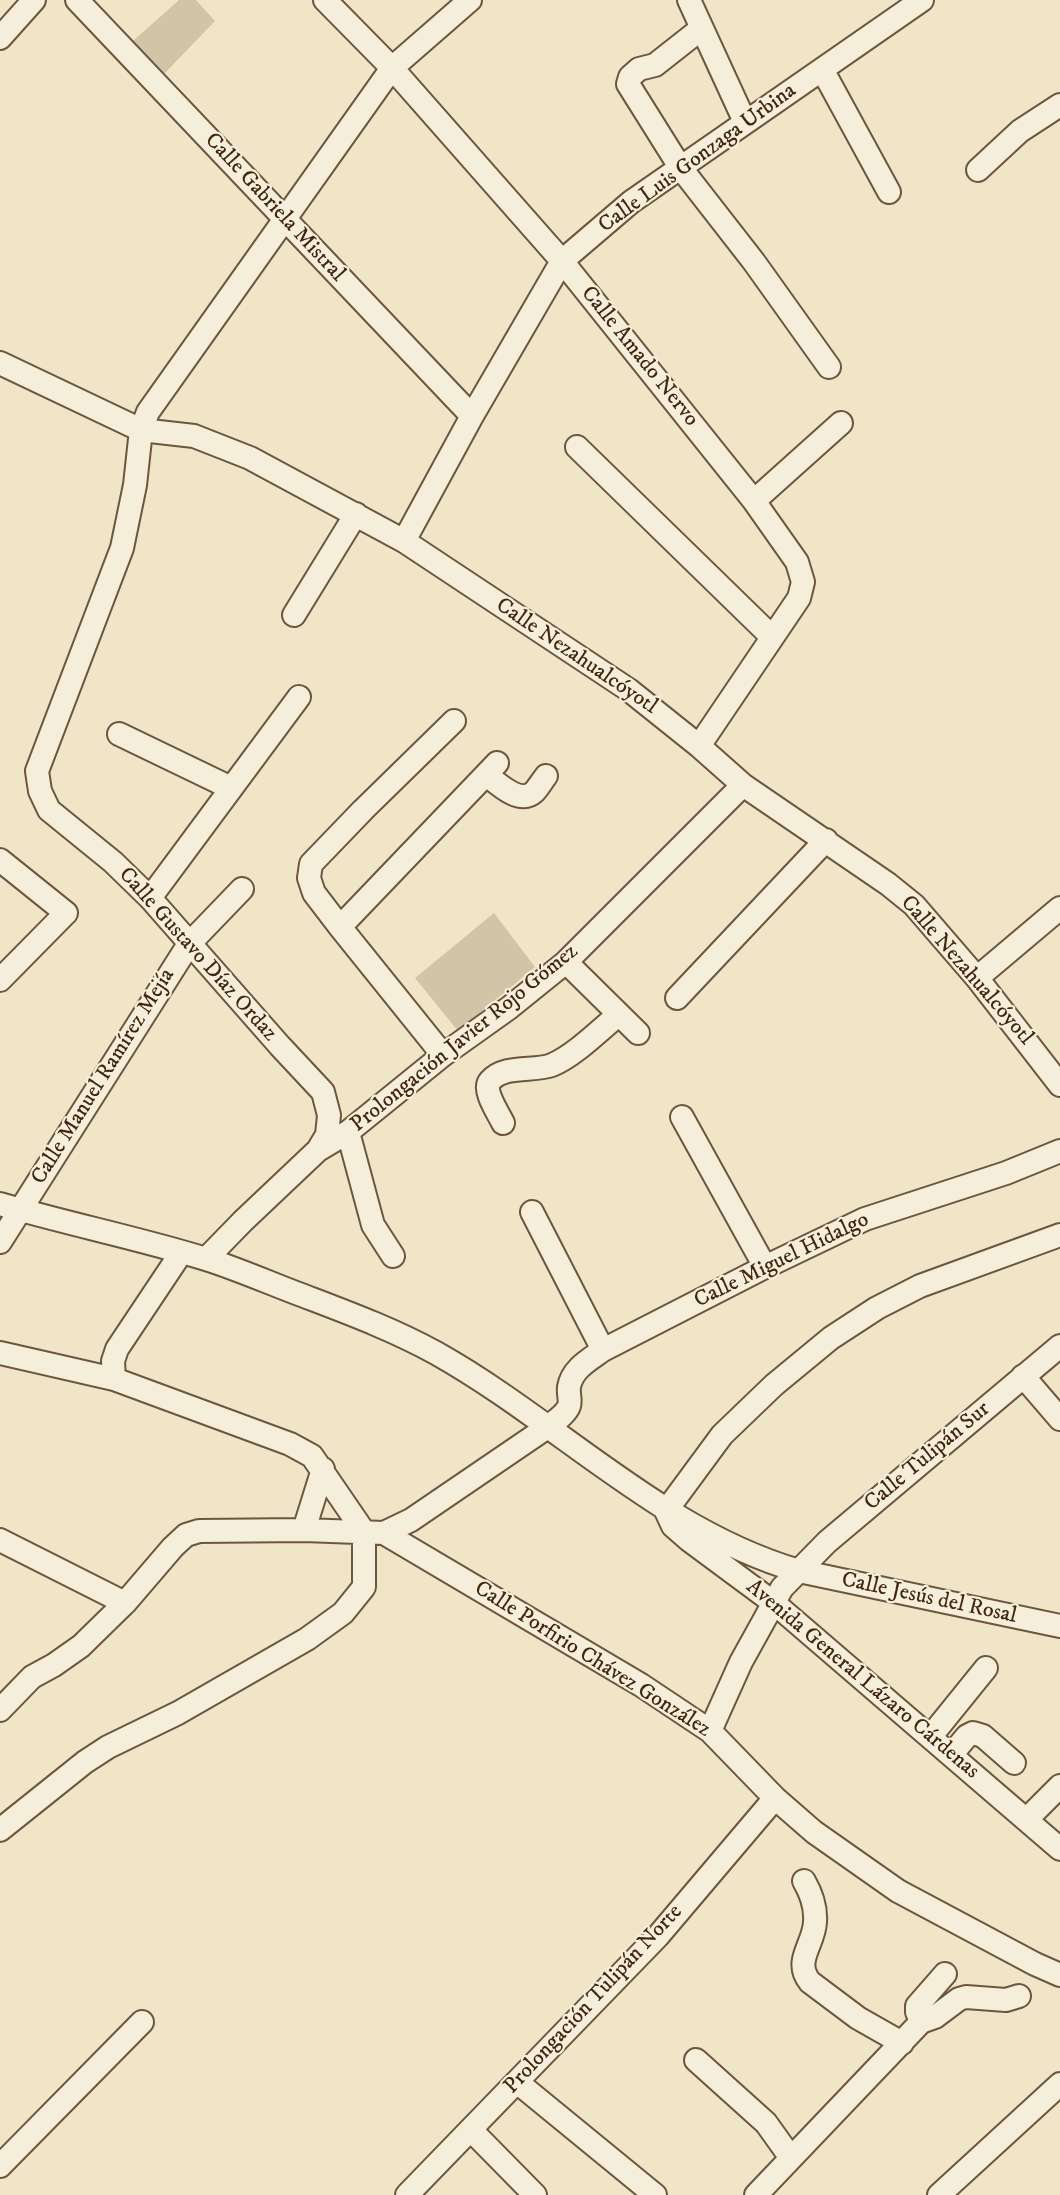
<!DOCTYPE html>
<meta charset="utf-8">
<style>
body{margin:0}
canvas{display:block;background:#f0e5c6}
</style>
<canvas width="1060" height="2195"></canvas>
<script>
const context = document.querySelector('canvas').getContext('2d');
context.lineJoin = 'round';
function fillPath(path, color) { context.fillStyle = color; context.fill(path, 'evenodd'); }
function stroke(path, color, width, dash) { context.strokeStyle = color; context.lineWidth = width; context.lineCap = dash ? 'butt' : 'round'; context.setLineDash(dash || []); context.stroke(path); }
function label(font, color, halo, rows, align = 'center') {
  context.font = font + ' "IM FELL DW Pica",serif'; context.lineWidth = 4.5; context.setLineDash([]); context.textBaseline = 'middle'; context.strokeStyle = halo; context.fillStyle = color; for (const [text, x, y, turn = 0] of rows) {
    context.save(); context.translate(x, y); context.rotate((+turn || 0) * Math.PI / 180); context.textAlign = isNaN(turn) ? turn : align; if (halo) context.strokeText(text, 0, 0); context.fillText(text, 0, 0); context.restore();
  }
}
fillPath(new Path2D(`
 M179 0H196L215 21 164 74 133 41Z
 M494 913 535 967 458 1031 415 978Z`), '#d2c5a7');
const minor = new Path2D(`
 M77 0 472 416
 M325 0 392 68 562 261 754 501 797 562 803 582 799 598 699 746
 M689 0 745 122
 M702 28 655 65 639 69 630 77 628 84 680 167 754 262 829 367
 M0 38 34 0
 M823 71 889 192
 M978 170 1020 131 1060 105
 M0 363 141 430 194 436 250 458 404 541 629 690 699 746 743 785 888 884 914 905 977 978 1060 1085
 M577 447 772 637
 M754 501 841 423
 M404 541 472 416 562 261 631 202 922 0
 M294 615 356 514
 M119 734 231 788
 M487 775C498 784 520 805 534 792 538 788 542 781 546 776
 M0 860 66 913 0 980
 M150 898 299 697
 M340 927 497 763
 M566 962 638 1033
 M977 978 1060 908
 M677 998 826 840
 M443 1055 340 927 314 893 309 878 311 864 363 810 454 721
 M682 1117 765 1267
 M503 1123C499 1114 482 1090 490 1081 505 1064 534 1072 552 1065 574 1056 600 1030 618 1015
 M348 1132 373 1225 393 1256
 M318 1150 327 1135 329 1115 323 1092 280 1046 150 898 113 862 49 810 40 791 37 771 122 548 135 485 141 430 148 412 392 68 470 0
 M0 1204C68 1224 138 1238 206 1259 241 1270 276 1286 312 1299 354 1315 396 1331 436 1353 559 1422 661 1531 799 1571L1060 1626
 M532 1212 603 1350
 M1060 1235 920 1286 877 1308 831 1338 774 1385 722 1435 666 1511 673 1526 689 1540 774 1603 1060 1849
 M0 1242 189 944 242 889
 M206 1259 243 1221 318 1150 348 1132 443 1055 509 1008 566 962 743 785
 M0 1353 114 1379 290 1444 312 1456 364 1532V1587L343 1613 307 1639 178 1713 108 1747 85 1762 0 1830
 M1023 1376 1060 1419
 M114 1379 113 1361 117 1349 181 1253
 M304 1530 323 1469
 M384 1533 641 1685 710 1731 775 1798 814 1832 898 1891 1035 1964 1060 1975
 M0 1540 125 1603
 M0 1710 32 1677 54 1665 81 1646 125 1603 173 1547 186 1535 199 1531 304 1530 384 1533 411 1520 549 1426C555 1421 566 1414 569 1406 571 1400 568 1394 569 1387 572 1369 589 1360 603 1350L765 1267 865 1219 1006 1173 1060 1151
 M710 1731 741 1662 782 1588 827 1542 1060 1346
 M931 1736 986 1668
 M952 1754 967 1736 973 1733 983 1736 1014 1763
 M1027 1819 1060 1786
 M804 1881C811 1893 816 1908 815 1922 814 1945 793 1961 810 1982L858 2018 902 2043
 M921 2022 917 2012V2006L945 1974
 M696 2060 766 2123 791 2158
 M517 2082 655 2195
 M471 2130 535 2195
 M0 2166 142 2022
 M407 2195 658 1936 775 1798
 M756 2195 921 2022 935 2017 959 1999 966 1997 1006 2000 1019 1996
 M939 2195 1060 2084`);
stroke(minor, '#6d563e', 26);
stroke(minor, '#f5eeda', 22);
label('22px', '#412610', '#f5eeda', [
 ["Calle Luis Gonzaga Urbina",698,159,-36],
 ["Calle Gabriela Mistral",274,208,47],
 ["Calle Amado Nervo",639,357,51],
 ["Calle Nezahualcóyotl",576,657,34],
 ["Calle Gustavo Díaz Ordaz",197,955,48],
 ["Calle Nezahualcóyotl",966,971,49],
 ["Prolongación Javier Rojo Gómez",465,1039,-39],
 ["Calle Manuel Ramírez Mejía",104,1077,-58],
 ["Calle Miguel Hidalgo",782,1261,-26],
 ["Calle Tulipán Sur",928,1457,-40],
 ["Calle Jesús del Rosal",929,1599,12],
 ["Calle Porfirio Chávez González",592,1660,32],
 ["Avenida General Lázaro Cárdenas",862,1680,40],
 ["Prolongación Tulipán Norte",594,2000,-47]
]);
</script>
